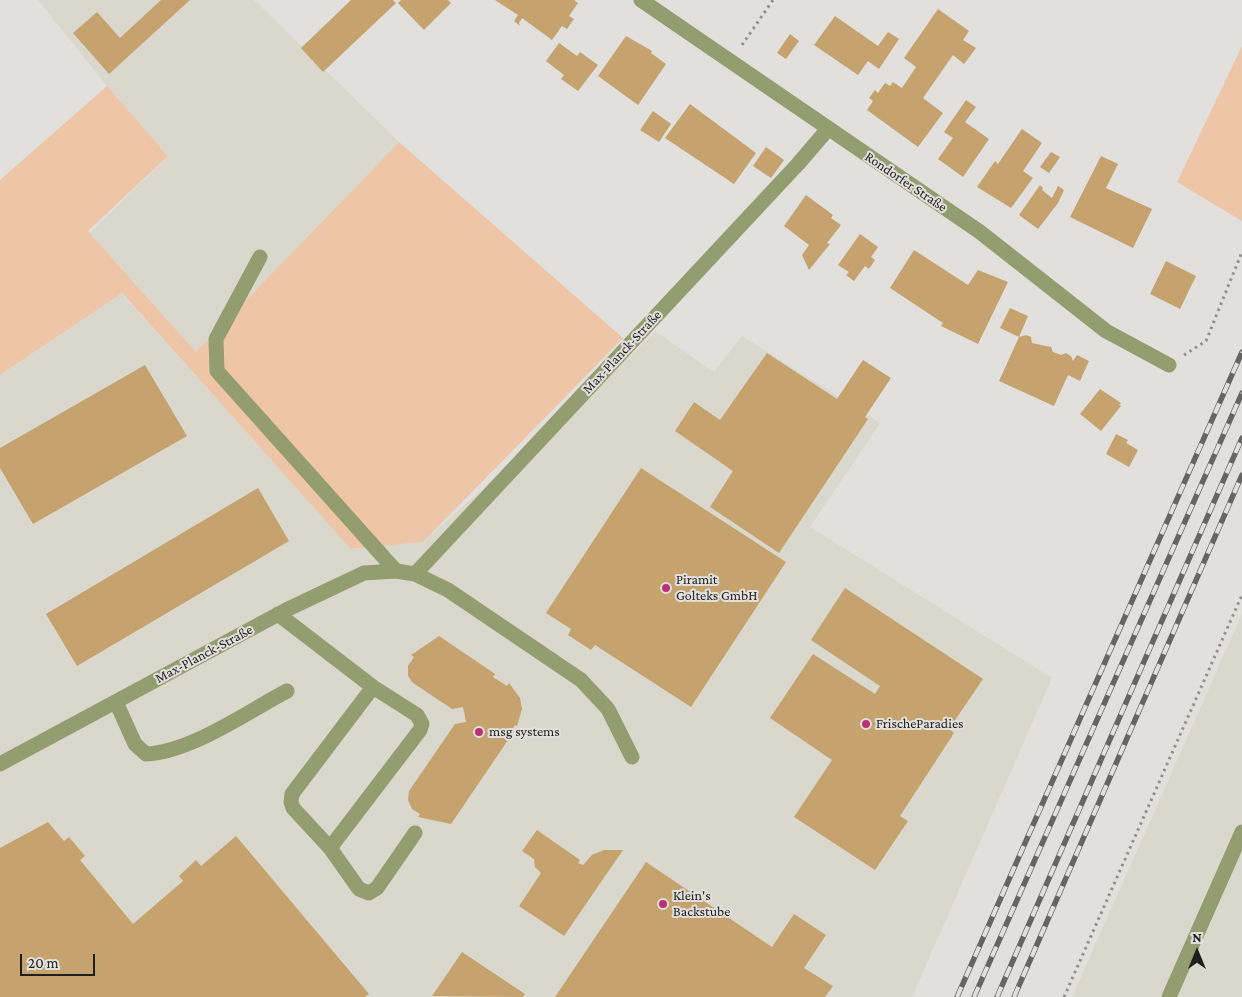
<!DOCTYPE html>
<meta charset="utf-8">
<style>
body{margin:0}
#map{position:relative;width:1242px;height:997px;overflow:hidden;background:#e1e0dc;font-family:"Crimson Pro",serif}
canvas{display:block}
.north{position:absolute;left:1172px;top:927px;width:50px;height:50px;-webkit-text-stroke:4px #e1e0dc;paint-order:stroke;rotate:0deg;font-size:14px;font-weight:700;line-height:20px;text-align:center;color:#1e1e1d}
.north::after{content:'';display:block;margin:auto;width:18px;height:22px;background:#1e1e1d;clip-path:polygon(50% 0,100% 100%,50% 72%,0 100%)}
.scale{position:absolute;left:20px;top:954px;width:75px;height:22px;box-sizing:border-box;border:2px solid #1e1e1d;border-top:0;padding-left:6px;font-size:15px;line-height:18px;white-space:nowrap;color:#1e1e1d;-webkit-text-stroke:4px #e1e0dc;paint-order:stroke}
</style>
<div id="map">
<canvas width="1242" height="997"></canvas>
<div class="north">N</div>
<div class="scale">20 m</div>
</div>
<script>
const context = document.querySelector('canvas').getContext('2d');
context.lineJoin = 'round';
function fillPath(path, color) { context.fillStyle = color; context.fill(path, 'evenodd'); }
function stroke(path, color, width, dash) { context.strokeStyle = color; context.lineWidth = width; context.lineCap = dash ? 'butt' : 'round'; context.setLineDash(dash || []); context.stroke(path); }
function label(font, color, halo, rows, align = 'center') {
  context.font = font + ' "Crimson Pro",serif'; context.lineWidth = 4; context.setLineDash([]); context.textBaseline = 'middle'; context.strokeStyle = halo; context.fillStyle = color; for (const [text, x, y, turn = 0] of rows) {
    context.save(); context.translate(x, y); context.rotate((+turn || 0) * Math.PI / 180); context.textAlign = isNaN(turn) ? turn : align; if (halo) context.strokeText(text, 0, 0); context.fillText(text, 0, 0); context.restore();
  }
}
fillPath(new Path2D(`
 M38 0H254L399 142 196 352 90 233 168 156 107 86Z
 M121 293 352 549 423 542 637 350 655 331 714 372 742 336 880 423 810 527 1052 678 912 997H0V375Z
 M1242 614V997H1072Z`), '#dad8cc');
fillPath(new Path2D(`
 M1242 46V221L1177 182Z
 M107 86 168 156 88 231 196 352 399 142 623 338 423 542 351 549 122 293 0 375V180Z`), '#efc5a8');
fillPath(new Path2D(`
 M161 0H190L109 74 73 33 97 12 120 38Z
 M351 0H393L396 3 323 72 301 48Z
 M401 0H448L451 3 424 30 398 3Z
 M495 0H574L578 3 569 16 574 19 567 29 562 26 552 40 522 18 519 23 520 26 514 21 518 15Z
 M938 9 969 31 963 40 976 48 964 64 953 55 923 98 943 113 918 147 867 110 873 101 869 98 875 90 878 93 885 83 890 86 893 82 902 88 916 67 904 58Z
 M835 16 878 46 888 32 899 39 879 69 868 61 858 75 814 45Z
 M790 34 799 41 786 59 777 53Z
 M626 36 652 51 651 53 666 64 638 105 598 76Z
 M559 43 577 56 580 52 598 65 578 91 561 79 564 75 546 61Z
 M966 100 976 107 965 122 989 139 963 177 938 159 953 138 944 132Z
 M690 104 756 153 734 184 665 138Z
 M653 111 671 124 659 142 640 130Z
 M1022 129 1042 143 1023 171 1033 178 1011 208 977 187 995 161 998 164Z
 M766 147 784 160 771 178 753 166Z
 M1051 152 1060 157 1049 173 1040 167Z
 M1101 156 1118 164 1106 188 1152 209 1133 248 1070 217Z
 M1040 185 1043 188 1042 190 1052 198 1058 186 1064 190 1058 203 1038 229 1019 215Z
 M806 195 833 215 831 218 841 225 827 243 830 244 809 270 802 255 809 245 784 226Z
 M860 234 878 247 871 257 875 260 869 269 865 266 854 281 846 275 849 272 838 265Z
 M914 250 968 285 978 270 1008 282 978 344 941 326 943 323 890 288Z
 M1166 261 1196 276 1180 309 1150 294Z
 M1010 308 1028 316 1019 337 1000 328Z
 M1026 335 1031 337 1032 343 1051 347 1053 352 1061 355 1066 353 1071 356 1073 361 1077 355 1089 361 1080 381 1068 375 1054 406 999 381 1019 337Z
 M767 353 837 399 863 360 891 378 865 417 868 419 779 553 710 507 733 471 675 431 694 402 720 420Z
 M145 365 187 436 33 524 0 468V448Z
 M1100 389 1121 403 1119 405 1121 406 1101 431 1080 414Z
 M1116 434 1128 440 1126 443 1138 450 1129 467 1106 454Z
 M641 468 786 562 691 707 595 645 591 650 568 635 571 629 546 613Z
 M258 488 289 541 77 666 46 614Z
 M845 588 983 679 949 729 954 733 900 816 908 821 875 870 794 817 832 760 770 718 813 654 875 694 880 686 811 640Z
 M439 636 495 674 493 677 507 686 509 683 520 698 522 709 517 726 515 725 506 739 508 740 451 824 418 817 420 814 412 809 408 800 409 791 455 724 466 722 463 707 452 709 413 683 408 676V666L414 657 411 655Z
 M48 822 64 841 69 837 85 856 80 860 133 924 183 881 179 876 196 860 201 866 236 836 369 994 365 997H0V848Z
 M537 830 580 860 578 863 583 865 592 855 604 850H623L564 936 519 906 541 873 535 867 534 859 522 851Z
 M646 862 772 947 794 914 826 935 804 968 833 986 825 997H555Z
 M462 952 525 994 523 997 432 996Z`), '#c5a26e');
stroke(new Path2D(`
 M742 45 773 0
 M1184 355 1206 341 1242 252
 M1064 997 1242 595`), '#90908d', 3, [2.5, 4]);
stroke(new Path2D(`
 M641 0 980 232 1106 331 1169 365
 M260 257 216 339 217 371 396 571
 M415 574 798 164 828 129
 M278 614 373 687 292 794 291 802 293 808 330 848 359 889 369 893 377 888 415 833
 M116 702 135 744 146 754C191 752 247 712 287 691
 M0 764 286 610 364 573 396 571 415 574 448 590 581 680 608 709 632 757
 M330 848 420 730 422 724 417 715 373 687
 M1169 997 1242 832`), '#949d70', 15);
const rail = new Path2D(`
 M957 997 1242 352
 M974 997 1242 393
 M997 997 1242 438
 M1014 997 1242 475`);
stroke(rail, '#666563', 5.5);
stroke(rail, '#e1e0dc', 4, [11]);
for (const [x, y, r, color] of [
 [666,588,5,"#b93374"],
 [866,724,5,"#b93374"],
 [479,732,5,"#b93374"],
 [663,904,5,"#b93374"]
]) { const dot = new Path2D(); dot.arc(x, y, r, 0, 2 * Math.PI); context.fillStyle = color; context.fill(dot); stroke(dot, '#e1e0dc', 2); }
label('14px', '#1e1e1d', '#e1e0dc', [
 ["Rondorfer Straße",906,182,34],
 ["Max-Planck-Straße",622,352,-47],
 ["Max-Planck-Straße",204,654,-28]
]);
label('14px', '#1e1e1d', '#e1e0dc', [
 ["Piramit",676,580],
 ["Golteks GmbH",676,596],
 ["FrischeParadies",876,724],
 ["msg systems",489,732],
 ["Klein's",673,896],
 ["Backstube",673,912]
], 'left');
</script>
